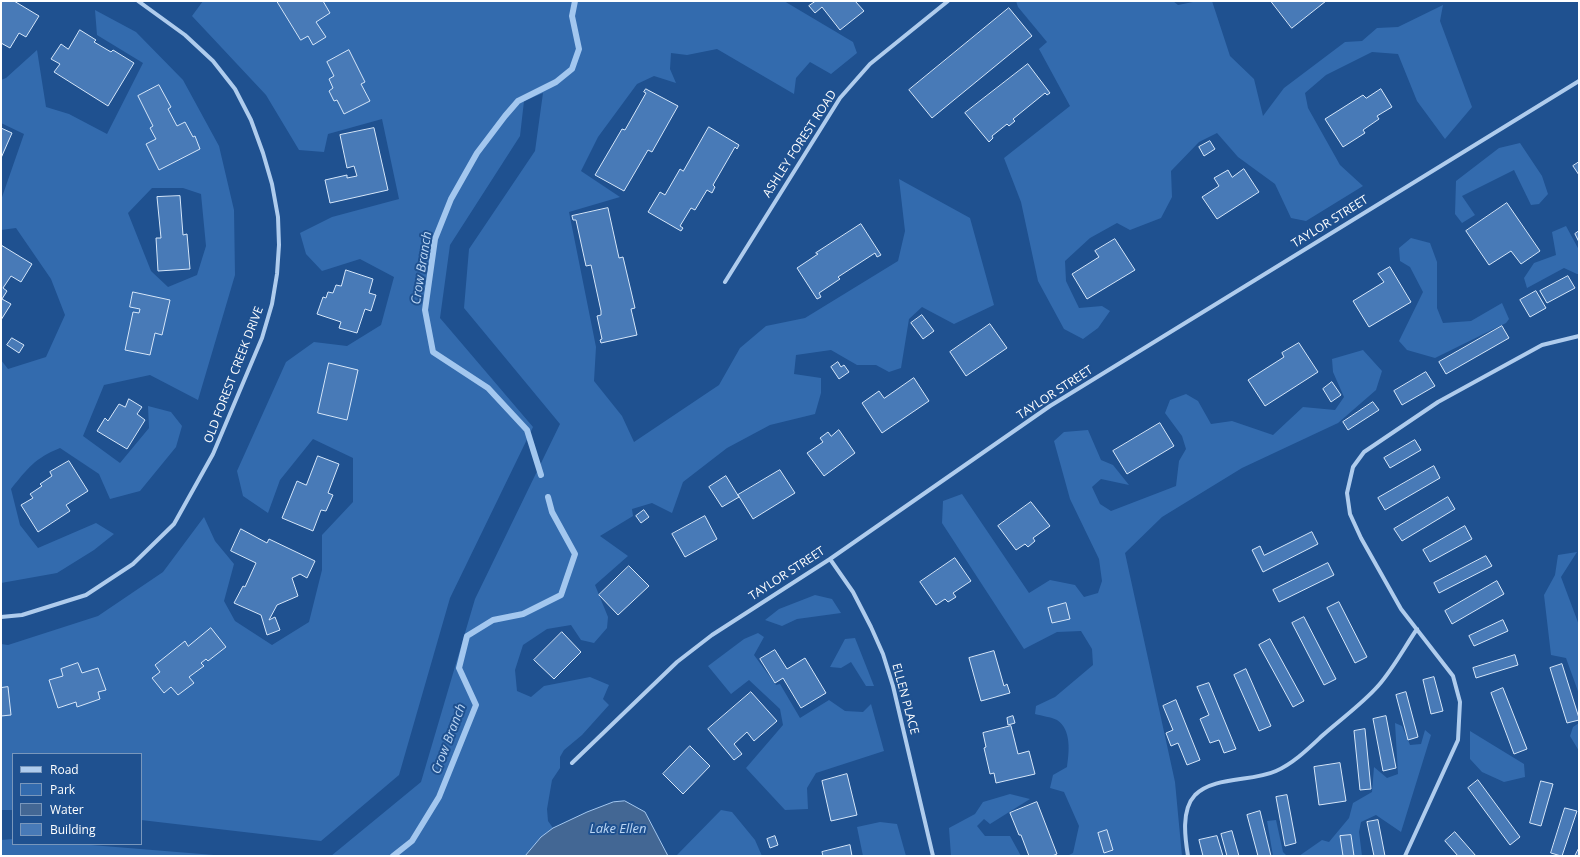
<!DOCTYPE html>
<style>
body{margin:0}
#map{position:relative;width:1580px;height:857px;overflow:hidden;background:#1f5190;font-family:"Open Sans",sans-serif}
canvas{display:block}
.frame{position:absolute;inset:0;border:2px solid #fff;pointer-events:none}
.legend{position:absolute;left:12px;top:753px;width:130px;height:92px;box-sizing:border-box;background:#1f5190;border:1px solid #7997bc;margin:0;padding:5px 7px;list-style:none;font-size:12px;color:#fff}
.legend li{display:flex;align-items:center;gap:8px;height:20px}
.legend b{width:20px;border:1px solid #7997bc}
</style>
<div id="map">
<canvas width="1580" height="857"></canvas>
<div class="frame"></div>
<ul class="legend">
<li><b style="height:5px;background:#afcced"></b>Road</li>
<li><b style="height:11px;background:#336bae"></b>Park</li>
<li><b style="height:11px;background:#436794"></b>Water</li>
<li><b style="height:11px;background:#487ab7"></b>Building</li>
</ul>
</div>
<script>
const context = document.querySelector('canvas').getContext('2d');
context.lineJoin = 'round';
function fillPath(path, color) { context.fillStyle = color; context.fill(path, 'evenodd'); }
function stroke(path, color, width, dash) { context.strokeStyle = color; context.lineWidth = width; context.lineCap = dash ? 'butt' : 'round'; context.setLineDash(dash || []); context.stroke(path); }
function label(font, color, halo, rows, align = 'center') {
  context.font = font + ' "Open Sans",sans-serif'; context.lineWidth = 4; context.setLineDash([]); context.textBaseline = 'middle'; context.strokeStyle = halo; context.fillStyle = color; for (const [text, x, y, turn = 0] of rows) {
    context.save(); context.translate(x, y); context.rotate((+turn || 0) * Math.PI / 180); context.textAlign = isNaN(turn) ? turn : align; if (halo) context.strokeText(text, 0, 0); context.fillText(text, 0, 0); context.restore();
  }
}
fillPath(new Path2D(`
 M203 1H784L853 42 857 53 831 74 810 62 796 78 794 94 717 49 687 55 671 53 670 69 676 83 654 76 637 84 598 137 581 171 620 197 569 212 596 347 594 381 622 416 634 442 719 385 740 348 766 326 805 318 898 261 905 231 899 179 970 218 994 305 954 324 922 307 909 319 901 368 889 372 876 365H857L831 350 796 355 794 374 821 378V393L815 414 770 425 727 448 683 482 672 513 652 503 632 509 633 516 600 536 628 556 595 585 608 617 607 628 594 643 581 640 571 625 547 629 523 645 515 670 517 691 531 697 544 686 590 677 609 685 603 699 609 705 582 735 564 750 560 757V768L552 780 547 809 548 821 553 828 541 837 525 856H331L421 782 475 599 560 424 464 308 469 249 535 151 543 93 524 101 520 136 450 245 440 318 533 427 450 598 399 775 321 841 141 820V754H13V810H1V644L8 645 98 616 163 572 204 517 215 541 234 564 224 601 235 621 272 645 309 622 322 570V535L353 502V458L313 439 280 480 268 513 243 496 237 471 286 362 314 342 347 346 381 325 394 277 360 259 322 271 306 254 300 233 332 217 399 199 382 119 328 134 324 152 299 150 266 95 192 16Z
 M1016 1H1173L1178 5 1198 1H1212L1230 56 1254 79 1263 116 1284 88 1345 42 1362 41 1377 28 1398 27 1443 5 1440 21 1472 107 1445 139 1417 101 1398 54 1372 52 1326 75 1305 93 1308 108 1340 165 1363 186 1306 221 1291 218 1275 184 1238 157 1217 133 1199 142 1171 171 1172 197 1161 218 1130 230 1117 223 1090 238 1065 261 1066 281 1079 308 1102 306 1110 311 1098 328 1083 339 1064 329 1038 281 1021 202 1004 158 1070 106 1039 49 1047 42 1018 7Z
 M95 10 136 32 183 80 219 146 234 210 235 275 198 400 150 375 104 385 83 436 120 463 149 428 148 406 171 412 182 426 176 447 140 491 110 499 99 474 60 448C35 458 27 469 11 489L20 525 38 548 96 523 114 534 94 550 57 573 1 583V360L8 369 46 357 65 315 51 279 16 228 1 230V200L24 134 1 123V80L6 78 37 50 46 107 69 114 107 134 143 63 97 35ZM152 188H183L201 194 206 246 197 275 168 287 151 271 128 213Z
 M1520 143 1542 176 1548 194 1539 204 1531 205 1514 170 1462 196 1475 215 1462 223 1455 214 1456 181 1499 148Z
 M1566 226 1579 250V274H1577L1564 268 1527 288 1524 278 1534 263 1556 255 1552 232Z
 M1411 238 1430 243 1437 262V308L1443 323 1471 321 1502 303 1509 319 1506 323 1435 358 1407 350 1399 341 1423 292 1410 267 1400 261 1399 248Z
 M1363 350 1382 371 1376 390 1338 423 1242 468 1162 517 1125 553 1175 782 1182 856H1067L1073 853 1079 826 1064 792 1050 788 1053 775 1067 767C1069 753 1072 730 1057 720 1051 717 1042 716 1035 714L1036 706 1055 697 1093 665 1092 649 1081 631 1057 632 1024 649 942 523 943 501 962 494 1029 593 1050 580 1075 585 1084 597 1098 593 1102 581 1099 559 1070 499 1054 441 1064 432 1088 430 1101 460 1113 465 1129 485 1101 479 1092 487 1100 504 1111 511 1176 486 1179 461 1186 449 1182 436 1165 413 1170 400 1186 394 1198 401 1211 424 1232 421 1273 435 1303 407 1335 410 1344 397 1333 372 1332 359Z
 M1577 552 1561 577 1579 625V694L1566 658 1551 655 1544 595 1555 575 1558 555Z
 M815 595 832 599 841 613 797 619 782 626 765 620 779 609Z
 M758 633 764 637 754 655 776 685 780 684 800 718 829 700 845 711 863 712 871 704 884 751 816 773 807 788 808 809 785 810 746 768 783 725 780 709 749 680 731 694 708 666 744 639Z
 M855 638 874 686H866L851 662 841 668 830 667 845 639Z
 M1395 723 1402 726 1410 745 1421 744 1425 730 1431 735 1401 832 1376 815 1361 822 1359 832 1362 856H1299L1322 840 1329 842 1349 818 1353 803 1372 792 1374 767 1387 778 1398 774Z
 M1579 723V751L1570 736 1573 727Z
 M1470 731 1524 764 1525 777 1504 782 1482 772 1470 759Z
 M1010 794 1030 799 990 824 984 819 977 826 985 836H1010L1021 856H951L949 828 975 814 983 802Z
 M721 810 732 812 755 840 762 856H676Z
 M1276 820 1283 852 1287 856H1273L1267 821Z
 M880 822 897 824 906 856H863L857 827Z
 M13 839V844H79L226 856H1V840Z`), '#336bae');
const water = new Path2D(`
 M625 801 645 812 668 856H525L541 837 553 828 587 812 613 802Z`);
fillPath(water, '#436794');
stroke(water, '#a3c7ef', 1);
stroke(new Path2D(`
 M541 475 527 430 488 388 433 352 425 310 435 239 451 199 477 153 505 116 518 101 556 82 572 69 579 49 572 16 575 1
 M393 856 412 841 439 797 476 705 459 668 467 636 493 620 523 614 561 595 575 554 552 512 548 497`), '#a3c7ef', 6);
const building = new Path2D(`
 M1 1H14L39 16 26 37 19 33 10 48 1 43Z
 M277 1H323L330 13 316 22 326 37 313 45 308 36 301 40Z
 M816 1H855L864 11 840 30 822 7 815 13 809 6Z
 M1271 1H1326L1292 28Z
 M1009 8 1032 36 932 118 909 90Z
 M80 30 96 40 94 42 111 52 113 50 134 63 108 106 54 72 60 64 51 59 61 44 68 49Z
 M349 50 365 82 361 84 370 101 344 114 337 100 334 101 329 91 333 88 329 79 334 76 327 62Z
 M1028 64 1050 93 1047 95 1045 93 1013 119 1015 121 1009 126 1007 124 992 136 993 138 989 142 965 113Z
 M159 85 171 107 168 109 177 126 185 122 193 137 195 136 200 149 159 170 146 144 156 139 150 128 153 126 138 96Z
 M646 89 678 106 652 152 648 150 624 191 595 175 622 129 625 130 646 93 644 92Z
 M1381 89 1392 107 1377 116 1379 119 1363 130 1365 133 1343 147 1325 119 1363 95 1366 98Z
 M709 127 739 145 737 149 735 147 713 185 715 187 712 193 707 190 695 210 691 208 680 226 683 228 681 231 648 212 660 192 665 195 680 169 683 171Z
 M1 128 12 133 1 158Z
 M374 128 388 190 330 203 325 180 347 175V178L357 176 354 166 347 168 340 135Z
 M1210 141 1215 149 1204 156 1199 147Z
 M1579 162V175L1573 166Z
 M1244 169 1259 192 1217 219 1202 197 1219 186 1214 178 1228 170 1232 177Z
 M180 196 183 235 187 234 190 269 158 271 156 238H161L157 197Z
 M1507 203 1540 251 1521 264 1511 251 1489 265 1466 231Z
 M608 208 619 258 623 257 635 308 631 309 637 335 601 343 600 340 602 339 597 316 601 315V311L591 265 586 266 576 220H573L572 216Z
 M861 224 881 255 877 257 875 253 838 277 840 279 819 293 821 297 817 299 797 268 818 254 816 253Z
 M1579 231V242L1575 234Z
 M1115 239 1135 270 1087 299 1072 274 1099 257 1095 251Z
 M1 245 32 264 21 282 11 276 3 288 7 291 2 299 11 304 1 320Z
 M1390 267 1411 302 1369 327 1353 301 1384 282 1378 274Z
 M346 270 373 279 369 293 376 295 371 311 365 309 357 333 339 328 341 322 317 314 323 297 326 298 328 292 333 293 336 285 341 286Z
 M1568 276 1575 288 1547 303 1540 291Z
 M1536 291 1546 308 1530 317 1520 300Z
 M133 292 170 300 162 335 155 333 150 355 125 350 133 312 139 313 140 309 130 307Z
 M922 315 934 331 923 339 911 323Z
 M990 324 1007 348 966 376 950 352Z
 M1502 326 1509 338 1446 374 1439 362Z
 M12 338 24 345 19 353 7 345Z
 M1299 343 1318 372 1265 406 1248 380 1284 357 1282 353Z
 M838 362 841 367 844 365 849 372 839 379 831 367Z
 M329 363 358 370 347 420 318 413Z
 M1426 372 1435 386 1402 405 1394 391Z
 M914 378 929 401 882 433 862 403 879 391 884 398Z
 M1332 382 1341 395 1331 402 1323 389Z
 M129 399 142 407 137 414 145 420 127 449 97 431 105 418 108 421 119 404 125 407Z
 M1373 402 1379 410 1348 430 1343 422Z
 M1160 423 1174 446 1127 474 1113 451Z
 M839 430 855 453 824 476 807 453 823 442 820 438 828 432 831 436Z
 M1415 440 1421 450 1390 468 1384 458Z
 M318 456 339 464 328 493 333 495 326 511 321 510 313 531 282 518 297 481 306 485Z
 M69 461 88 491 66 505 70 511 38 532 21 505 33 498 30 494 42 486 40 484 52 476 50 472Z
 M1434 466 1440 478 1385 510 1378 498Z
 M780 470 795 493 753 519 738 495Z
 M726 476 739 497 722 507 709 487Z
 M1448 497 1455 509 1402 541 1394 529Z
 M1031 502 1050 526 1033 538 1035 541 1028 547 1025 544 1016 550 998 526Z
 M644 510 649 517 641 523 636 516Z
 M705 516 717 539 685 557 672 534Z
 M1465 526 1472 539 1430 562 1423 550Z
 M241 529 267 543 269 539 315 561 307 578 300 574 292 578 298 596 277 605 269 620 275 617 280 630 267 635 261 615 234 603 243 586 245 587 256 563 231 551Z
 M1312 532 1318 544 1263 572 1252 550 1260 546 1264 555Z
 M1486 556 1492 566 1439 593 1434 583Z
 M955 558 971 581 953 593 956 597 948 602 945 599 936 605 920 582Z
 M1328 563 1334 575 1279 602 1273 590Z
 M629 566 649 586 618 615 599 595Z
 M1497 581 1504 594 1452 624 1445 611Z
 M1339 602 1367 657 1355 663 1327 608Z
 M1066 603 1070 619 1052 623 1048 608Z
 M1304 617 1336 679 1324 685 1292 623Z
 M1503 620 1508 631 1474 646 1469 636Z
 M211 628 226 647 208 661 206 659 201 663 204 666 189 677 194 683 178 695 171 687 164 693 152 678 160 672 155 665 185 641 188 646Z
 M562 632 581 652 554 679 534 660Z
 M1270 639 1304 701 1293 707 1259 645Z
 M775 650 787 669 805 658 826 693 801 708 783 678 775 683 760 659Z
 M994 651 1004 686 1007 684 1010 693 981 701 969 658Z
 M1515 655 1518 665 1476 678 1473 668Z
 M78 663 82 673 98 668 106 690 98 692 100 699 77 707 76 702 58 708 49 680 63 676 61 669Z
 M1562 664 1579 718V720L1567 723 1550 668Z
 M1246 669 1271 726 1259 731 1234 675Z
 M1434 677 1443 711 1431 714 1423 680Z
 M1209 683 1236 749 1224 753 1219 740 1210 743 1200 719 1209 715 1197 687Z
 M8 687 11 715 1 716V688Z
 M1503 688 1527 749 1514 754 1491 693Z
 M751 692 777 721 754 741 747 732 734 744 742 754 734 760 708 729Z
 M1406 692 1418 737 1408 740 1396 695Z
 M1176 700 1200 760 1187 765 1178 743 1171 746 1166 733 1173 730 1163 706Z
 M1013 716 1015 723 1008 725 1007 718Z
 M1386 716 1396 768 1383 771 1373 719Z
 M1011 726 1018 754 1029 751 1035 774 996 783 994 773 990 774 984 748 986 747 983 733Z
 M1365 729 1371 789 1360 790 1354 731Z
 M690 746 710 766 683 794 663 774Z
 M1340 763 1346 801 1319 805 1314 767Z
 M847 774 857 815 831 821 822 781Z
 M1478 780 1520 837 1510 845 1468 788Z
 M1541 781 1553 784 1541 826 1530 823Z
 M1287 795 1296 843 1285 846 1276 797Z
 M1037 802 1057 854 1052 856H1029L1021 835H1019L1010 813Z
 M1565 808 1577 811 1562 856H1561L1551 853Z
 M1260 811 1271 856H1258L1247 815Z
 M1378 820 1385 856H1374L1367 822Z
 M1107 830 1113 850 1104 853 1098 833Z
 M1232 831 1239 856H1227L1221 834Z
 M1455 832 1476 856H1458L1445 841Z
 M1351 835 1354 856H1343L1340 836Z
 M775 836 778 845 770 848 767 839Z
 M1217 836 1223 856H1203L1199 840Z
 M850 845 852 856H823L822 852Z
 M1579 848V856H1575Z`);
fillPath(building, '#487ab7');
stroke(building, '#d5e6f9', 1);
stroke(new Path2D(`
 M725 282 840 98 870 64 948 1
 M830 559 853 592 871 627 883 654 893 686 933 856
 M1 617 22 615 86 595 133 564 174 524 213 454 262 338 272 304 277 274 279 245 278 217 272 184 263 153 251 120 235 89 213 61 185 35 138 1
 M572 763 677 662 712 635 830 559 1050 406 1579 81
 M1188 856C1185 838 1181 810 1195 795 1214 776 1252 782 1276 771 1294 763 1309 748 1323 735 1341 719 1362 704 1378 686 1393 669 1404 648 1417 629
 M1405 856 1458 740 1460 702 1453 676 1401 609 1361 538 1350 514 1347 493 1353 467 1364 452 1438 402 1542 345 1579 336`), '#afcced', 4);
label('12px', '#fff', '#1f5190', [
 ["ASHLEY FOREST ROAD",800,144,-57],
 ["TAYLOR STREET",1330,222,-32],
 ["OLD FOREST CREEK DRIVE",234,375,-69],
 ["TAYLOR STREET",1055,393,-33],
 ["TAYLOR STREET",787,574,-33],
 ["ELLEN PLACE",905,699,75]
]);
label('italic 13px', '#bbd6f4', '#1f5190', [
 ["Crow Branch",422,268,-81],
 ["Crow Branch",449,739,-69],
 ["Lake Ellen",618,829]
]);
</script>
